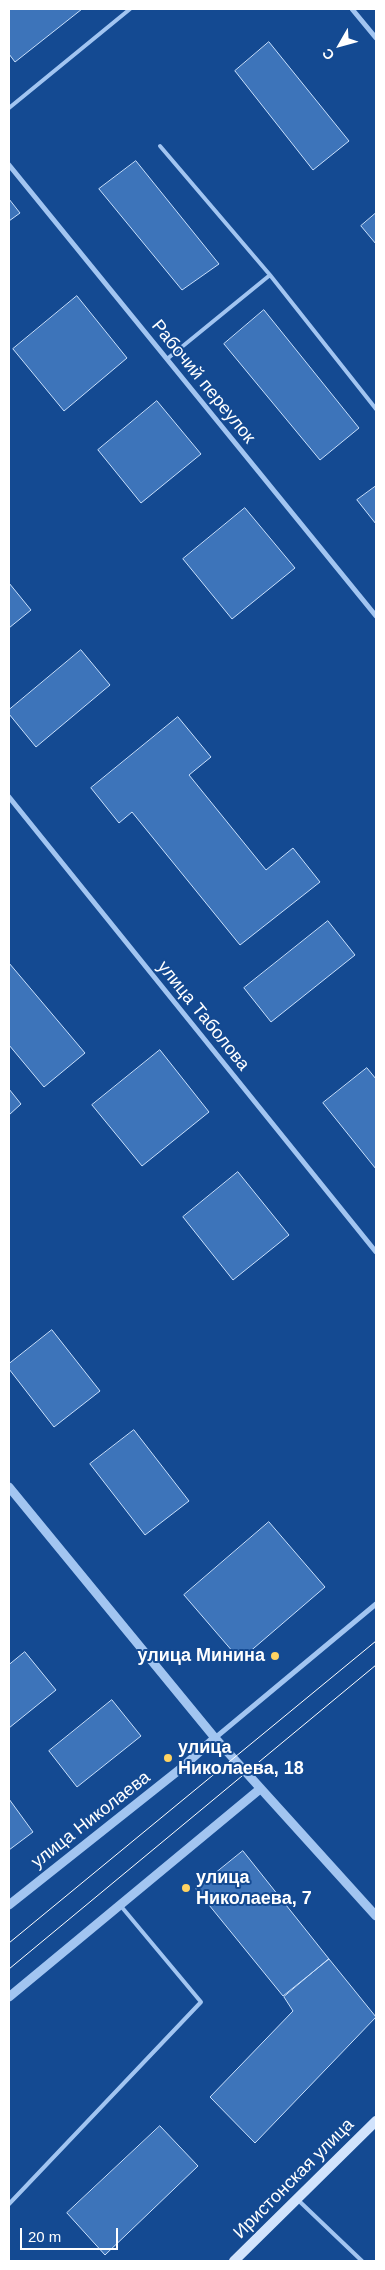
<!DOCTYPE html>
<meta charset="utf-8">
<style>
body{margin:0}
#map{position:relative;width:385px;height:2270px;overflow:hidden;background:#144a92;font-family:Helvetica,sans-serif}
canvas{display:block}
.frame{position:absolute;inset:0;border:10px solid #fff;pointer-events:none}
.north{position:absolute;left:315px;top:20px;width:50px;height:50px;-webkit-text-stroke:4px #144a92;paint-order:stroke;rotate:232deg;font-size:14px;font-weight:700;line-height:20px;text-align:center;color:#fff}
.north::after{content:'';display:block;margin:auto;width:18px;height:22px;background:#fff;clip-path:polygon(50% 0,100% 100%,50% 72%,0 100%)}
.scale{position:absolute;left:20px;top:2228px;width:98px;height:22px;box-sizing:border-box;border:2px solid #fff;border-top:0;padding-left:6px;font-size:15px;line-height:18px;white-space:nowrap;color:#fff;-webkit-text-stroke:4px #144a92;paint-order:stroke}
</style>
<div id="map">
<canvas width="385" height="2270"></canvas>
<div class="frame"></div>
<div class="north">С</div>
<div class="scale">20 m</div>
</div>
<script>
const context = document.querySelector('canvas').getContext('2d');
context.lineJoin = 'round';
function fillPath(path, color) { context.fillStyle = color; context.fill(path, 'evenodd'); }
function stroke(path, color, width, dash) { context.strokeStyle = color; context.lineWidth = width; context.lineCap = dash ? 'butt' : 'round'; context.setLineDash(dash || []); context.stroke(path); }
function label(font, color, halo, rows, align = 'center') {
  context.font = font + ' Helvetica,sans-serif'; context.lineWidth = 4; context.setLineDash([]); context.textBaseline = 'middle'; context.strokeStyle = halo; context.fillStyle = color; for (const [text, x, y, turn = 0] of rows) {
    context.save(); context.translate(x, y); context.rotate((+turn || 0) * Math.PI / 180); context.textAlign = isNaN(turn) ? turn : align; if (halo) context.strokeText(text, 0, 0); context.fillText(text, 0, 0); context.restore();
  }
}
const building = new Path2D(`
 M9 9H82L15 62 9 54Z
 M269 42 349 141 313 170 235 71Z
 M136 161 219 264 182 290 99 189Z
 M9 199 20 213 9 221Z
 M376 213V244L361 226Z
 M77 296 127 358 64 411 13 349Z
 M264 310 359 428 320 460 224 344Z
 M157 401 201 454 141 503 98 450Z
 M376 486V524L357 500Z
 M245 508 295 568 232 619 183 559Z
 M9 583 31 610 9 628Z
 M81 650 110 685 36 747 9 714V710Z
 M178 717 211 757 189 775 266 870 293 848 320 882 240 945 132 812 119 823 91 788Z
 M328 921 355 955 271 1022 244 988Z
 M9 963 85 1053 44 1087 9 1045Z
 M160 1050 209 1112 142 1166 92 1105Z
 M367 1068 376 1079V1169L323 1103Z
 M9 1089 21 1104 9 1115Z
 M238 1172 289 1235 233 1280 183 1217Z
 M52 1330 100 1391 54 1427 9 1369V1364Z
 M134 1430 189 1501 145 1535 90 1464Z
 M269 1522 325 1587 240 1660 184 1595Z
 M25 1652 56 1690 9 1728V1665Z
 M112 1700 141 1736 77 1787 49 1751Z
 M9 1799 33 1832 9 1850Z
 M243 1851 329 1959 283 1996 196 1889Z
 M329 1959 376 2017 255 2143 210 2097 293 2011 284 1997Z
 M160 2126 198 2166 105 2255 67 2213Z`);
fillPath(building, '#3d74ba');
stroke(building, '#c9e0fc', 1);
stroke(new Path2D(`
 M9 108 130 9
 M160 146 270 275
 M167 359 270 275 376 409
 M297 2199 362 2261
 M9 2204 201 2002 120 1905`), '#a2c5f1', 4);
stroke(new Path2D(`
 M352 9 376 38
 M9 165 376 616
 M9 797 376 1252
 M215 1738 376 1604`), '#a2c5f1', 5);
stroke(new Path2D(`
 M9 1487 215 1738 376 1916
 M9 1905 179 1770 215 1738
 M9 1997 260 1789`), '#a2c5f1', 9);
stroke(new Path2D(`
 M234 2261 376 2121`), '#d1e3fc', 10);
stroke(new Path2D(`
 M9 1943 376 1641
 M9 1969 376 1665`), '#fff', 1);
for (const [x, y, r, color] of [
 [275,1656,5,"#ffd362"],
 [168,1758,5,"#ffd362"],
 [186,1888,5,"#ffd362"]
]) { const dot = new Path2D(); dot.arc(x, y, r, 0, 2 * Math.PI); context.fillStyle = color; context.fill(dot); stroke(dot, '#144a92', 2); }
label('18px', '#fff', '#144a92', [
 ["Рабочий переулок",203,382,51],
 ["улица Таболова",203,1016,51],
 ["улица Николаева",91,1820,-38],
 ["Иристонская улица",294,2179,-45]
]);
label('bold 18px', '#fff', '#144a92', [
 ["улица Минина",265,1656,"right"],
 ["улица",178,1748],
 ["Николаева, 18",178,1769],
 ["улица",196,1878],
 ["Николаева, 7",196,1899]
], 'left');
</script>
